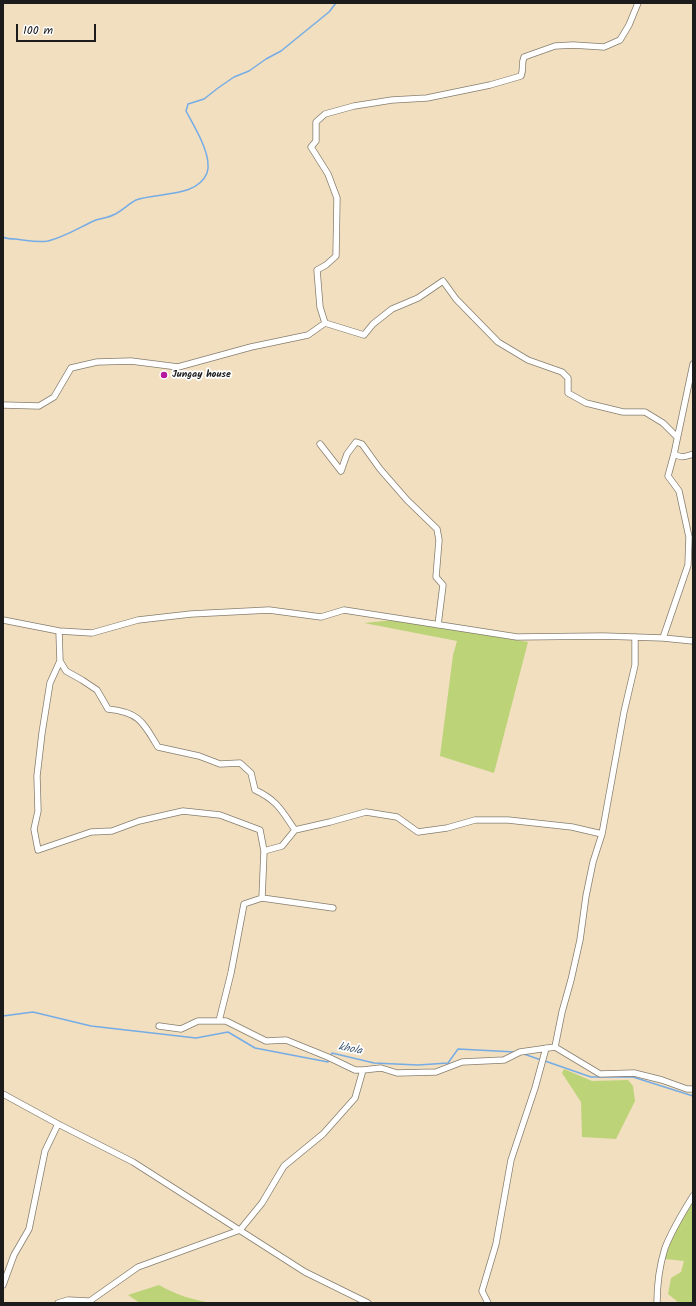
<!DOCTYPE html>
<style>
body{margin:0}
#map{position:relative;width:696px;height:1306px;overflow:hidden;background:#f1dfc0;font-family:Kalam,sans-serif}
canvas{display:block}
.frame{position:absolute;inset:0;border:4px solid #1c1c1c;pointer-events:none}
.scale{position:absolute;left:16px;top:24px;width:80px;height:18px;box-sizing:border-box;border:2px solid #1c1c1c;border-top:0;padding-left:5px;font-size:12px;line-height:14px;white-space:nowrap;color:#1c1c1c;-webkit-text-stroke:3px #fff;paint-order:stroke}
</style>
<div id="map">
<canvas width="696" height="1306"></canvas>
<div class="frame"></div>
<div class="scale">100 m</div>
</div>
<script>
const context = document.querySelector('canvas').getContext('2d');
context.lineJoin = 'round';
function fillPath(path, color) { context.fillStyle = color; context.fill(path, 'evenodd'); }
function stroke(path, color, width, dash) { context.strokeStyle = color; context.lineWidth = width; context.lineCap = dash ? 'butt' : 'round'; context.setLineDash(dash || []); context.stroke(path); }
function label(font, color, halo, rows, align = 'center') {
  context.font = font + ' Kalam,sans-serif'; context.lineWidth = 3.5; context.setLineDash([]); context.textBaseline = 'middle'; context.strokeStyle = halo; context.fillStyle = color; for (const [text, x, y, turn = 0] of rows) {
    context.save(); context.translate(x, y); context.rotate((+turn || 0) * Math.PI / 180); context.textAlign = isNaN(turn) ? turn : align; if (halo) context.strokeText(text, 0, 0); context.fillText(text, 0, 0); context.restore();
  }
}
fillPath(new Path2D(`
 M395 620 528 642 494 773 440 756 453 655 457 641 364 623Z
 M564 1069 592 1081 628 1080 633 1086 635 1101 616 1139 582 1137 581 1102 562 1073Z
 M693 1201V1303H679L668 1294 671 1278 681 1272 684 1261 665 1259 674 1232Z
 M159 1285C176 1295 193 1300 212 1303H140L128 1295Z`), '#bcd378');
stroke(new Path2D(`
 M3 237C7 239 11 239 15 239 26 240 37 243 48 241 65 237 80 227 96 220 101 218 108 218 113 215 121 212 128 204 136 200 157 192 197 198 207 173 213 156 194 126 186 111L188 104 204 99 218 88 234 77 249 71 266 59 281 51 329 12 336 3
 M3 1016 33 1012 91 1026 196 1038 228 1032 255 1048 328 1062 332 1053 374 1063 418 1065 448 1063 458 1049 515 1052
 M524 1054 541 1060
 M545 1061 591 1077H633L693 1096`), '#76ace5', 1.5);
const street = new Path2D(`
 M325 323 320 307 317 270 326 265 336 256 337 198 328 174 311 147 316 141V122L325 114 354 106 392 100 427 98 490 85 521 76C524 69 521 64 524 57L555 46 573 45 604 47 620 40 629 25 638 3
 M3 405 39 406 54 397 71 368 97 362 131 361 178 367 251 347 308 335 325 323 364 335 373 324 392 309 418 298 443 281 456 299 498 342 528 360 562 372 568 378V393L586 403 623 412H645L663 423 677 437
 M320 444 341 471 347 454 356 442 362 444 380 469 407 500 437 529 439 540 436 577 443 585 438 625
 M674 454C681 458 685 457 693 454
 M3 620 59 631 92 633 138 620 191 614 269 610 321 617 344 610 517 637 603 636 663 638 693 641
 M59 631 60 661 66 671 82 680 97 690 108 709C139 712 143 722 158 747L199 756 220 764 240 763 251 773 255 790C277 800 282 811 295 830L330 822 366 812 397 817 418 832 447 828 475 820H508L572 827 602 834
 M663 638 688 565 689 537 679 491 668 476 674 454 693 364
 M60 661 50 683 42 733 37 776 38 811 34 829 38 850 91 832 112 831 139 821 183 811 220 815 260 830 264 851
 M262 898 333 908
 M219 1021 231 973 244 904 262 898 264 851 282 846 295 830
 M159 1026 181 1029 198 1021H226L266 1041 286 1040 328 1057 355 1070H363
 M555 1047 600 1074 634 1073 662 1080 687 1089H693
 M3 1094 58 1124 133 1162 305 1272 368 1303
 M3 1285 14 1255 29 1229 45 1151 58 1124
 M58 1303 68 1300 88 1301
 M87 1303 138 1267 240 1230 262 1203 284 1166 323 1134 355 1098 363 1070 381 1068 397 1073 436 1072 462 1062 504 1060 520 1052 555 1047 562 1012 571 980 580 940 586 896 593 862 602 834 624 712 635 665V637
 M488 1303 482 1291 496 1244 511 1160 535 1088 546 1048
 M657 1303C657 1286 660 1264 665 1248 672 1230 683 1212 693 1196`);
stroke(street, '#867e6e', 7);
stroke(street, '#fff', 5.5);
for (const [x, y, r, color] of [
 [164,375,4,"#b5179e"]
]) { const dot = new Path2D(); dot.arc(x, y, r, 0, 2 * Math.PI); context.fillStyle = color; context.fill(dot); stroke(dot, '#fff', 1.5); }
label('bold 10px', '#1c1c1c', '#fff', [
 ["Jungay house",172,375]
], 'left');
label('italic 11px', '#445d76', '#fff', [
 ["khola",350,1050,11]
]);
</script>
